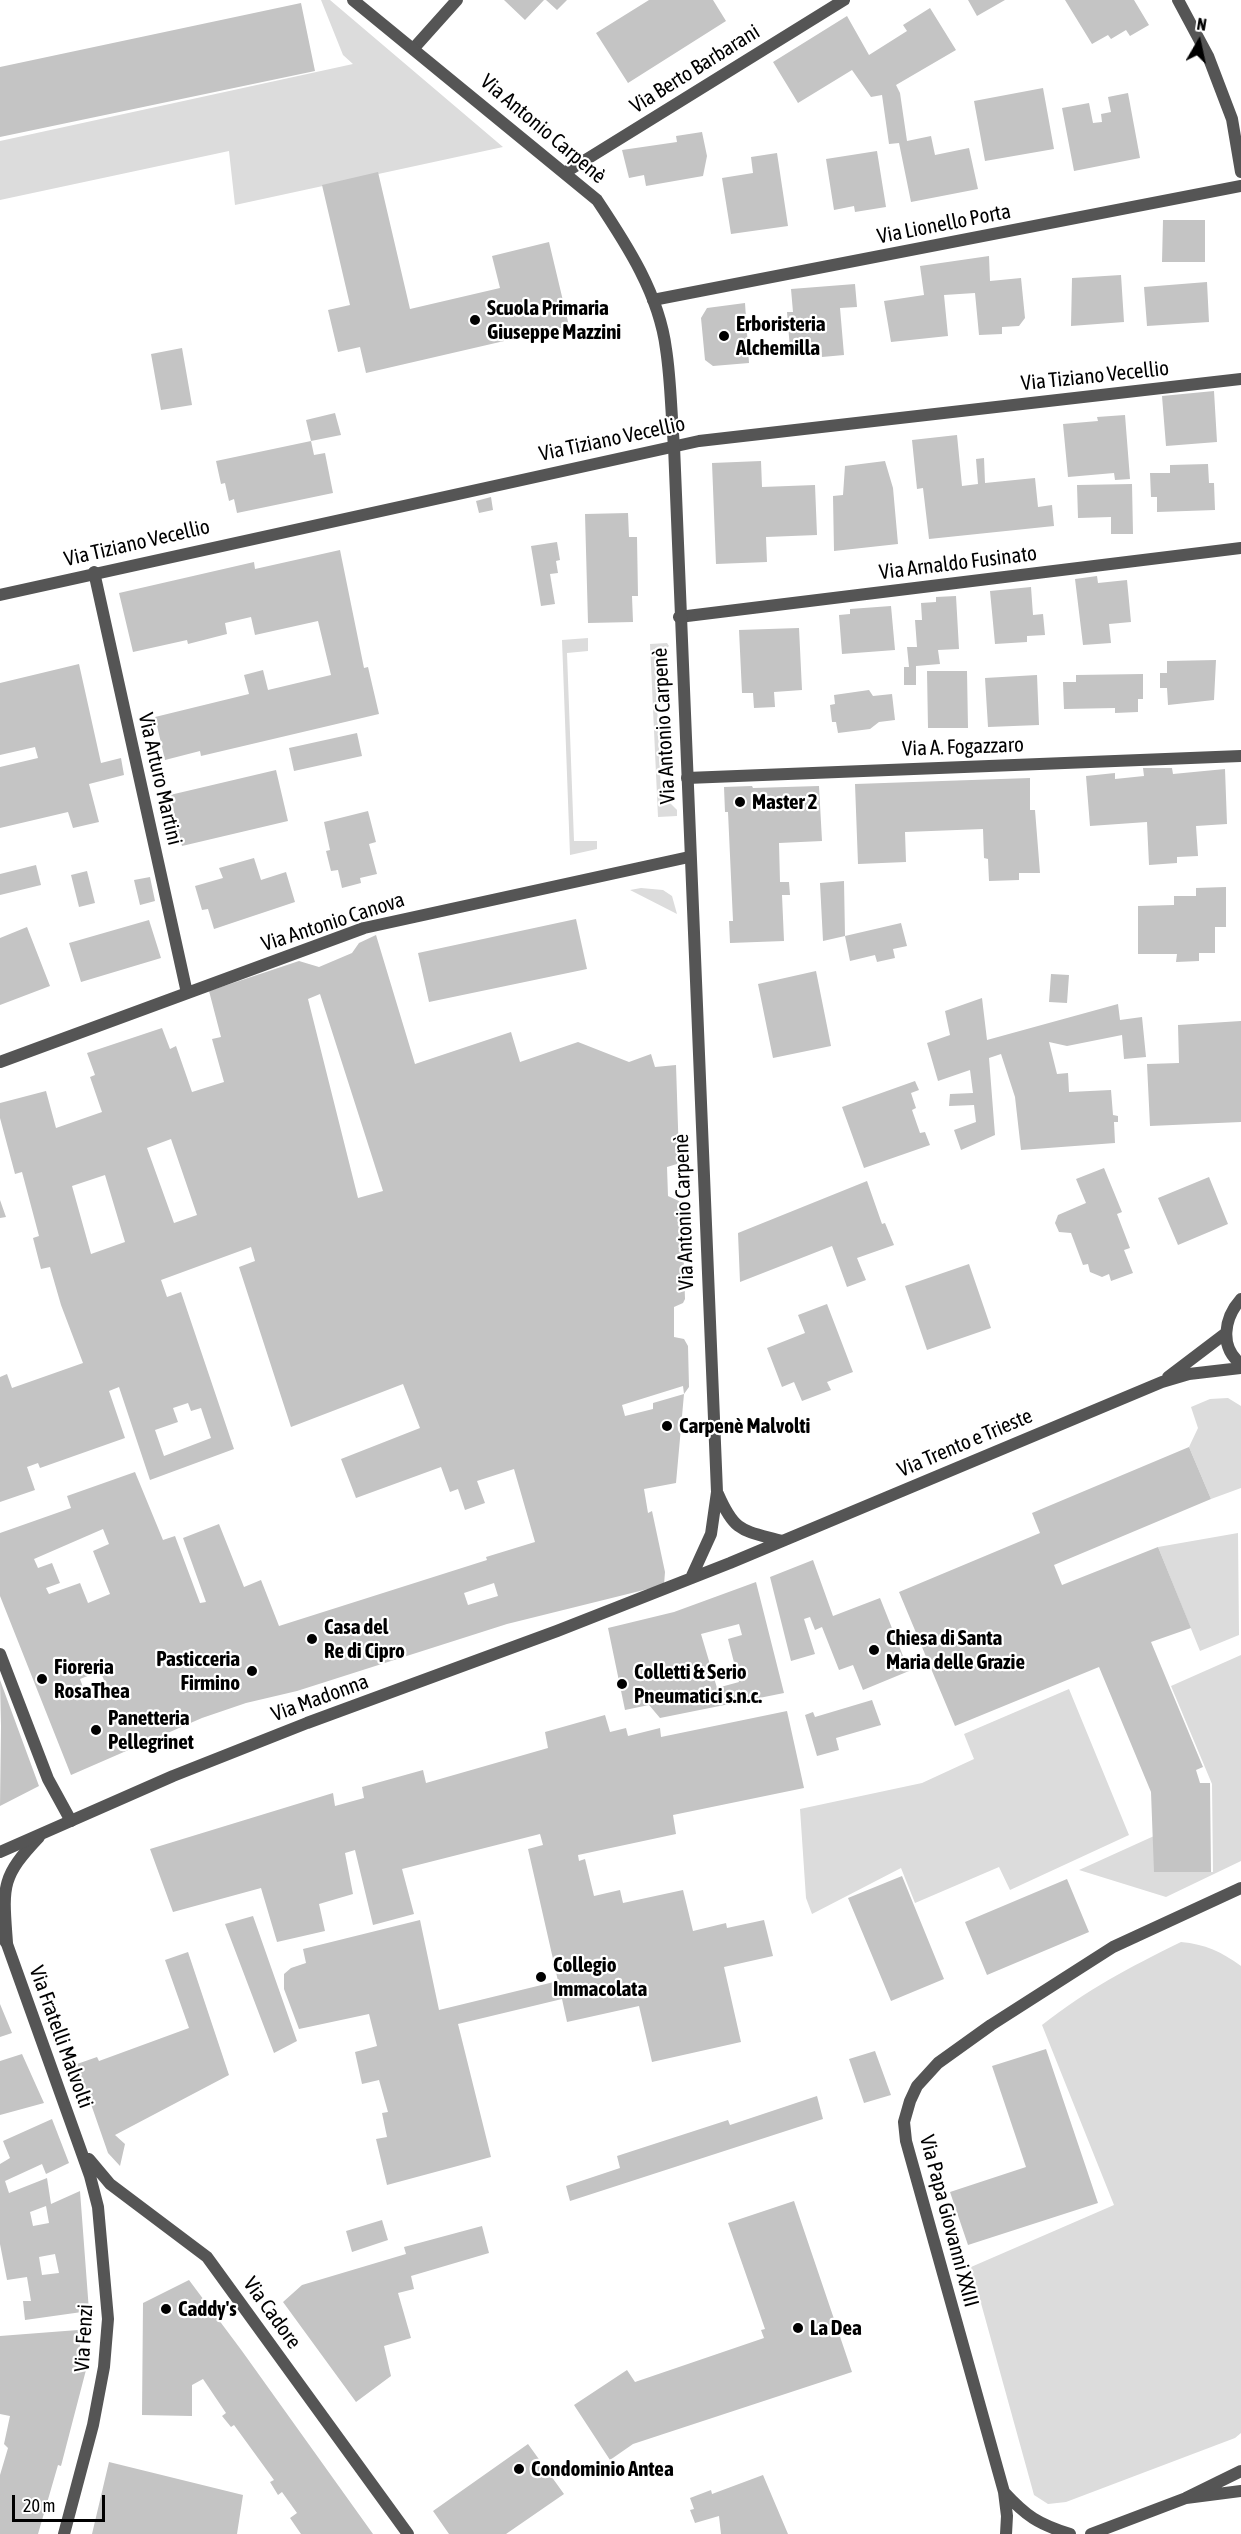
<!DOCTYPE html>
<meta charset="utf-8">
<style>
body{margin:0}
#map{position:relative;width:1241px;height:2534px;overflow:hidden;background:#fff;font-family:"Asap Condensed",sans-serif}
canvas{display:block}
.north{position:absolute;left:1169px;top:12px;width:60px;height:60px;-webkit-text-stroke:4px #fff;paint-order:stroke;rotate:9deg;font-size:16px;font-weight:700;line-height:24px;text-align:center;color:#000}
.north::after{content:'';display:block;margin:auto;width:21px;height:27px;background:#000;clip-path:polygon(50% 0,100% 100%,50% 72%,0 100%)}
.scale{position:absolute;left:12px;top:2495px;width:93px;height:27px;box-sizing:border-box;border:3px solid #000;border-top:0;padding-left:8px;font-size:18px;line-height:21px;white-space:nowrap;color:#000;-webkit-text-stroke:4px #fff;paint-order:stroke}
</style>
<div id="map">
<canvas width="1241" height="2534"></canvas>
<div class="north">N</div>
<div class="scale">20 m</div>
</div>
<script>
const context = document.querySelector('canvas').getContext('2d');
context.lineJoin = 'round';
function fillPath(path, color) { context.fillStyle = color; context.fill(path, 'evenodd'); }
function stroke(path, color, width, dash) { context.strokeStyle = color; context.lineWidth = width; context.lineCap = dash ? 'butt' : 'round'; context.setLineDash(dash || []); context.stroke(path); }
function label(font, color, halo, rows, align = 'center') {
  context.font = font + ' "Asap Condensed",sans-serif'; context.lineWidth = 4.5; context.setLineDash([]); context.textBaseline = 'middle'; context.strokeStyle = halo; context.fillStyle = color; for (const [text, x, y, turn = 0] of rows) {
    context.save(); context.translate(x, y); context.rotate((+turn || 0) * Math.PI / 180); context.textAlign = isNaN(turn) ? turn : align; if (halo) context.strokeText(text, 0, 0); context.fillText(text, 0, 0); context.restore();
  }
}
fillPath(new Path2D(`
 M321 0H330L503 147 235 205 229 151 0 200V141L353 64 343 55Z
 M588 638V651L567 653 574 841H597V849L570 855 562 640Z
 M667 643 669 646 655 659 661 794 677 810V816L658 817 650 644Z
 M641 888 663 890 672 896 677 914 630 890Z
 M1228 1398 1241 1406V1488L1211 1499 1189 1447 1198 1428 1191 1407 1210 1399Z
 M1238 1533 1239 1635 1200 1651 1158 1547Z
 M1241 1655V1861L1166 1897 1079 1870 1154 1836V1872H1213L1212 1784 1171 1686Z
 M1069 1689 1129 1835 1010 1890 999 1867 915 1903 901 1868 812 1914 806 1898 800 1809 922 1783 974 1759 964 1734Z
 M1181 1942C1205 1944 1222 1952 1241 1966V2433L1235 2438 1066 2502 1048 2504 1034 2495 971 2267 1114 2205 1042 2025C1088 1989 1128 1968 1181 1942Z`), '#dcdcdc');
fillPath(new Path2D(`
 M504 0H544L525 20Z
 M546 0H567L557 10Z
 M649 0H713L726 21 628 83 596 33Z
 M968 0H1005L977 16Z
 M1065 0H1134L1149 25 1130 36 1126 30 1111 39 1108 35 1092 44Z
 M301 3 315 71 0 137V67Z
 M930 8 956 50 896 85 900 93 907 141 931 136 935 155 969 148 978 189 911 202 899 143 889 144 882 95 871 97 852 70 798 103 773 62 847 16 869 55 907 31 903 25Z
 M1043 88 1054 149 985 161 974 101Z
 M1128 93 1140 158 1074 171 1062 108 1089 103 1093 123 1102 122 1101 114 1111 112 1108 97Z
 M702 132 707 156 703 176 646 186 644 175 629 178 622 150 677 142 676 136Z
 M877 151 886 207 855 212 854 206 834 210 826 159Z
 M777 153 788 226 731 234 722 178 753 173 751 157Z
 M378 172 410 309 500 288 492 256 549 242 569 326 366 373 360 347 338 352 328 310 350 305 322 185Z
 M1163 220H1205V262H1162Z
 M989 256 990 281 1021 278 1025 318 1019 326 1002 327V334L979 335 975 293 944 295 948 336 891 342 884 301 924 295 920 266Z
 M1121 275 1124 322 1071 326 1072 278Z
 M1207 282 1209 322 1147 326 1144 287Z
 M855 284 857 307 840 308 844 355 822 357 821 347 790 349 787 312H793L791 289Z
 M745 303 749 363 713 366 705 360 701 318 707 308Z
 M182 348 192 405 161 410 151 354Z
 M1214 391 1217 442 1166 446 1162 396Z
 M335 413 341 435 311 441 306 420Z
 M1125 415 1130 479 1115 480 1114 473 1068 477 1063 424 1098 421 1097 417Z
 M957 435 962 486 978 484 976 459 984 458 985 483 1035 478 1038 507 1052 505 1054 526 929 539 923 488 917 489 912 440Z
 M311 441 314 455 325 453 333 493 237 513 234 499 229 501 225 483 221 484 216 461Z
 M761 461 762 487 815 485 817 535 766 537 767 562 716 564 712 463Z
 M885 461 893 488 898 544 834 551 833 496 843 495 845 466Z
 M1208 464 1209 483H1214L1215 510 1157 512V497H1151L1150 473H1170V465Z
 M1132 484 1133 534H1111V517L1078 518 1077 485Z
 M491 497 493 510 479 513 476 501Z
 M628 513 629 537H637L638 596H632L633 622 588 623 585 514Z
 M557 542 560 560 556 561 558 573 550 574 555 604 541 606 531 546Z
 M340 550 364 668 368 667 379 714 201 756 200 751 165 760 155 717 249 694 244 675 263 670 268 690 331 675 318 621 255 635 251 617 225 623 227 634 188 644 187 640 133 652 119 593 254 562 255 569Z
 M1097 576 1098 583 1127 580 1131 622 1109 624 1111 643 1083 645 1075 579Z
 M1031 587 1033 615 1043 614 1045 635 1027 636V642L995 644 990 591Z
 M956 596 959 649 938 650 940 664 916 666V685H904V667H909L907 647H917L915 620H922L921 603 936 602V597Z
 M891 606 895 650 842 654 839 615 850 614V609Z
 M799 628 802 690 774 692 775 707 754 708 753 693H742L739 630Z
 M1216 660 1214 700 1168 705 1167 688H1160V673H1167V661Z
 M79 664 101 763 121 758 124 775 89 784 99 822 73 828 68 812 0 828V767L38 758 35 747 0 755V683Z
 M927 671H967L968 728H928Z
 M1143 674V699H1138V712L1115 713V708L1064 709 1063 682H1076V675Z
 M1037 675 1039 725 988 727 985 678Z
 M869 690 873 696 892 694 895 720 879 722 870 729 838 733 836 722H832L830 705 835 704 834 695Z
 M357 733 362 756 294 771 289 748Z
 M1143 768H1172L1173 774 1225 769 1227 824 1196 826 1198 856 1177 857V863L1149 865 1147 822 1090 826 1086 776 1115 773V779L1144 776Z
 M276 770 288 821 182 846 170 795Z
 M1030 778V810H1035L1040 873H1019V880L989 881 988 859 984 858 983 829 905 832 906 862 858 864 855 784Z
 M752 786 753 788 819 786 822 841 779 843 780 882H789L790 895H782L784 941 730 943 729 921H733L728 812H725L724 787Z
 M368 811 376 842 369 844 377 874 360 878 361 883 342 888 338 870 331 871 326 851 330 850 324 822Z
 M254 858 261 880 286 872 295 902 214 929 208 909 202 910 195 886 223 878 219 868Z
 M36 865 41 885 0 895V874Z
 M87 871 95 903 79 907 71 875Z
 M150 877 155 901 140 905 134 880Z
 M844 881 845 936 823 941 820 883Z
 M1226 887V927H1215V953H1199V961L1176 962 1177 954H1138V906L1174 905V896H1196V888Z
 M576 919 587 969 429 1002 418 953Z
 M149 920 161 958 81 982 69 943Z
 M901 923 907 946 893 949 895 958 877 962 875 955 850 961 845 936Z
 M27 927 50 986 0 1005V938Z
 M376 935 415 1064 511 1032 520 1062 578 1042 629 1062 651 1054 655 1067 676 1065 679 1158 677 1164 667 1167 668 1196 681 1202 682 1209 685 1299 683 1303 674 1307V1337L684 1339 688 1346 689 1387 684 1394 683 1386 622 1405 625 1416 653 1409V1403L684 1394 676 1483 644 1489 648 1513 652 1511 665 1572 664 1585 507 1624 297 1691 246 1703 202 1718 71 1775 0 1596V1533L71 1508 67 1496 135 1472 163 1540 175 1536 200 1603 206 1602 183 1538 219 1524 244 1587 261 1580 279 1626 487 1560 486 1557 535 1542 514 1469 477 1481 485 1503 465 1510 458 1489 450 1492 441 1467 356 1498 341 1459 420 1428 403 1384 291 1427 239 1267 255 1261 251 1247 161 1280 167 1297 181 1292 234 1449 150 1480 119 1387 109 1391 125 1438 40 1468 38 1463 27 1467 35 1490 0 1502V1377L7 1374 12 1388 83 1363 61 1305 50 1267 41 1269 33 1238 39 1236 22 1172 15 1174 0 1118V1103L46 1091 56 1128 102 1112 90 1077 95 1075 87 1053 162 1028 170 1049 176 1046 192 1092 224 1082 212 1039 221 1037 209 991 299 961 319 967 352 953 359 943ZM320 994 383 1191 358 1198 308 999ZM171 1139 197 1215 174 1223 147 1148ZM105 1175 125 1242 91 1254 72 1186ZM188 1403 191 1411 201 1408 211 1438 164 1456 155 1430 178 1422 173 1408ZM103 1529 109 1544 93 1551 110 1594 88 1603 80 1583 49 1594 46 1588 60 1583 52 1563 38 1568 34 1559ZM494 1583 498 1596 468 1605 464 1593ZM100 1671 104 1680 97 1683 101 1693 87 1698 80 1679Z
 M816 971 831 1046 773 1058 758 984Z
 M1051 974 1069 975 1067 1003 1049 1002Z
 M982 998 987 1040 1118 1004 1120 1020 1142 1017 1146 1057 1124 1059 1122 1035 1067 1046 1049 1042 1057 1074 1068 1073 1069 1092 1111 1090 1113 1115 1118 1116V1122H1114L1115 1143 1021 1150 1015 1097 1001 1054 989 1058 995 1135 961 1150 954 1130 976 1122 974 1105 949 1106 950 1094 973 1093 970 1070 938 1081 927 1043 950 1035 945 1011Z
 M1241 1021V1122L1150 1126 1147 1064 1179 1063 1178 1025Z
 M915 1081 919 1090 911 1093 916 1108 912 1110 920 1133 925 1132 930 1145 864 1168 842 1107Z
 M1104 1168 1122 1212 1117 1214 1130 1248 1124 1250 1133 1273 1111 1281 1109 1274 1102 1277 1090 1272 1088 1264 1083 1265 1071 1233 1059 1232 1055 1223 1058 1215 1086 1203 1076 1179Z
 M1209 1177 1228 1224 1178 1245 1158 1198Z
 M867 1181 882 1224 885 1223 894 1245 857 1258 866 1280 847 1287 832 1246 740 1282 738 1233Z
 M0 1200 6 1217 0 1218Z
 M969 1264 991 1328 927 1350 905 1286Z
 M827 1304 853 1372 827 1382 831 1390 802 1401 794 1382 782 1387 767 1348 805 1333 798 1315Z
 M1189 1447 1211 1499 1054 1565 1062 1585 1158 1547 1191 1628 1151 1642 1203 1767 1196 1770 1200 1783H1210L1211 1872H1154L1151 1792 1099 1667 955 1726 899 1592 1040 1533 1032 1513Z
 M813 1560 833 1616 880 1598 909 1671 863 1690 853 1665 839 1670 822 1627 815 1630 810 1617 804 1619 815 1654 791 1661 770 1577Z
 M756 1582 784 1693 660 1718 649 1705 625 1710 608 1628 674 1612ZM739 1624 742 1635 728 1639 739 1682 717 1688 701 1634Z
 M0 1680 39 1786 0 1806 1 1726Z
 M872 1700 881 1725 836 1738 839 1750 817 1756 805 1715 813 1712 815 1717Z
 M787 1711 804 1788 673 1815 676 1834 578 1855 579 1861 585 1859 594 1896 620 1890 623 1903 683 1890 693 1931 726 1923 727 1928 764 1920 773 1956 724 1967 741 2042 652 2062 639 2006 567 2022 562 1999 458 2024 491 2157 387 2185 376 2139 387 2137 382 2113 388 2112 379 2080 362 2084 355 2052 377 2046 369 2014 299 2029 284 1989V1974L291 1968 306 1963 303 1949 420 1920 439 2010 558 1981 528 1849 543 1845 540 1834 402 1869 414 1914 373 1925 355 1850 345 1853 353 1894 319 1904 325 1931 277 1942 261 1888 173 1912 150 1849 333 1793 335 1806 364 1798 362 1787 423 1770 426 1783 548 1748 545 1732 605 1715 610 1732 626 1728 628 1736 660 1728 661 1737Z
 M902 1876 944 1979 891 2001 848 1898Z
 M1067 1879 1089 1932 987 1975 965 1922Z
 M253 1916 297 2041 274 2053 225 1924Z
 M188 1952 229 2075 115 2135 125 2144 120 2166 108 2153 77 2064 97 2057 99 2061 189 2028 165 1960Z
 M0 2004 12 2033 0 2037Z
 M1046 2049 1098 2203 968 2245 950 2192 1026 2167 992 2066Z
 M875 2051 891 2095 864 2103 849 2059Z
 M22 2054 44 2103 0 2115V2061Z
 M817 2096 823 2119 570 2201 566 2186 620 2168 617 2156 728 2120 730 2125Z
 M52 2119 69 2163 46 2174 42 2164 5 2181 9 2193 47 2178 51 2204 80 2191 89 2311 25 2320 23 2301H31L27 2277 7 2280 0 2244V2164L10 2158 3 2141ZM46 2206 49 2223 33 2226 30 2212ZM55 2254 59 2273 42 2275 39 2257Z
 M794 2201 852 2372 633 2444 610 2460 574 2405 627 2370 635 2382 764 2338 761 2330 765 2329 728 2223Z
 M382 2220 388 2240 352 2252 346 2231Z
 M482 2226 489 2253 411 2276 414 2289 398 2293 411 2338 384 2346 391 2376 356 2402 283 2302 302 2285 406 2254 404 2247Z
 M189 2280 242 2351 373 2534H301L290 2518 297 2513 282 2492 278 2495 270 2482 274 2480 234 2425 231 2427 222 2416 226 2413 203 2379 192 2385V2416L142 2415 143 2303Z
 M78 2330 83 2369 86 2370 61 2466 58 2465 38 2534H0V2475L8 2448 4 2444 10 2416 0 2414V2336Z
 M528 2444 564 2494 506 2534H449L433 2511Z
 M109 2462 243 2495 237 2534H92Z
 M763 2475 788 2534H721L719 2516 695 2523 690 2510 694 2509 690 2498 711 2490 712 2494Z`), '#c4c4c4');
stroke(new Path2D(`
 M414 48 457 0
 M566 172 844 0
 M653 300 1241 186
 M94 572 187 993
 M0 595 699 441 1241 379
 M679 617 1241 548
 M687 778 1241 756
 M0 1062 364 928 689 857
 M0 1654 48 1779 71 1821
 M0 1933 7 1944 90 2176 98 2207 108 2319 104 2367 93 2425 64 2534
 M7 1943C3 1887 0 1878 39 1837
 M89 2159 110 2184 207 2257 408 2534
 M1241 2471 1186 2498 1241 2491
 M1004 2492C1026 2516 1038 2524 1070 2534
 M1006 2534 1007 2516 1004 2492 906 2141 904 2122 910 2101 917 2086 938 2063 991 2025 1113 1947 1241 1888
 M1091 2534 1186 2498`), '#555', 12);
stroke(new Path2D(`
 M353 0 597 200C627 245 659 294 666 349 671 381 671 414 674 446L717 1492 711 1534 691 1578
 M1178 0 1208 56 1232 119 1241 172
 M1241 1299C1224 1318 1219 1347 1241 1364
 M1168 1377 1226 1333
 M718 1494C735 1533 742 1530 782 1541
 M0 1852 173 1776 307 1723 557 1631 730 1563 1162 1382 1189 1374 1241 1368`), '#555', 12);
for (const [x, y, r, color] of [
 [475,320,6,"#000"],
 [724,336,6,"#000"],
 [740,802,6,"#000"],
 [667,1426,6,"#000"],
 [312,1639,6,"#000"],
 [874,1650,6,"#000"],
 [252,1671,6,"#000"],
 [42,1679,6,"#000"],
 [622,1684,6,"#000"],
 [96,1730,6,"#000"],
 [541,1977,6,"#000"],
 [166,2309,6,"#000"],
 [798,2328,6,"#000"],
 [519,2469,6,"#000"]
]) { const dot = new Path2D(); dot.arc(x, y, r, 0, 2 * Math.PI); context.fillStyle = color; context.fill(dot); stroke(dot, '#fff', 2); }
label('21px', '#000', '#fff', [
 ["Via Berto Barbarani",695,69,-32],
 ["Via Antonio Carpenè",543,129,40],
 ["Via Lionello Porta",944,224,-11],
 ["Via Tiziano Vecellio",1095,376,-6],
 ["Via Tiziano Vecellio",612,439,-12],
 ["Via Tiziano Vecellio",137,543,-13],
 ["Via Arnaldo Fusinato",958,563,-7],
 ["Via Antonio Carpenè",664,726,-93],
 ["Via A. Fogazzaro",963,747,-2],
 ["Via Arturo Martini",160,779,77],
 ["Via Antonio Canova",333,922,-18],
 ["Via Antonio Carpenè",684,1212,-92],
 ["Via Trento e Trieste",965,1443,-23],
 ["Via Madonna",320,1698,-20],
 ["Via Fratelli Malvolti",61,2037,70],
 ["Via Papa Giovanni XXIII",949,2221,75],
 ["Via Cadore",272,2313,54],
 ["Via Fenzi",84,2338,-87]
]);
label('bold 21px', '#000', '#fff', [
 ["Scuola Primaria",487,308],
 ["Giuseppe Mazzini",487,332],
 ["Erboristeria",736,324],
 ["Alchemilla",736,348],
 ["Master 2",752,802],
 ["Carpenè Malvolti",679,1426],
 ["Casa del",324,1627],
 ["Re di Cipro",324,1651],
 ["Chiesa di Santa",886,1638],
 ["Maria delle Grazie",886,1662],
 ["Pasticceria",240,1659,"right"],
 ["Firmino",240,1683,"right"],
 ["Fioreria",54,1667],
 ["RosaThea",54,1691],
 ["Colletti & Serio",634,1672],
 ["Pneumatici s.n.c.",634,1696],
 ["Panetteria",108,1718],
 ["Pellegrinet",108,1742],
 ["Collegio",553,1965],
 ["Immacolata",553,1989],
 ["Caddy's",178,2309],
 ["La Dea",810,2328],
 ["Condominio Antea",531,2469]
], 'left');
</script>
